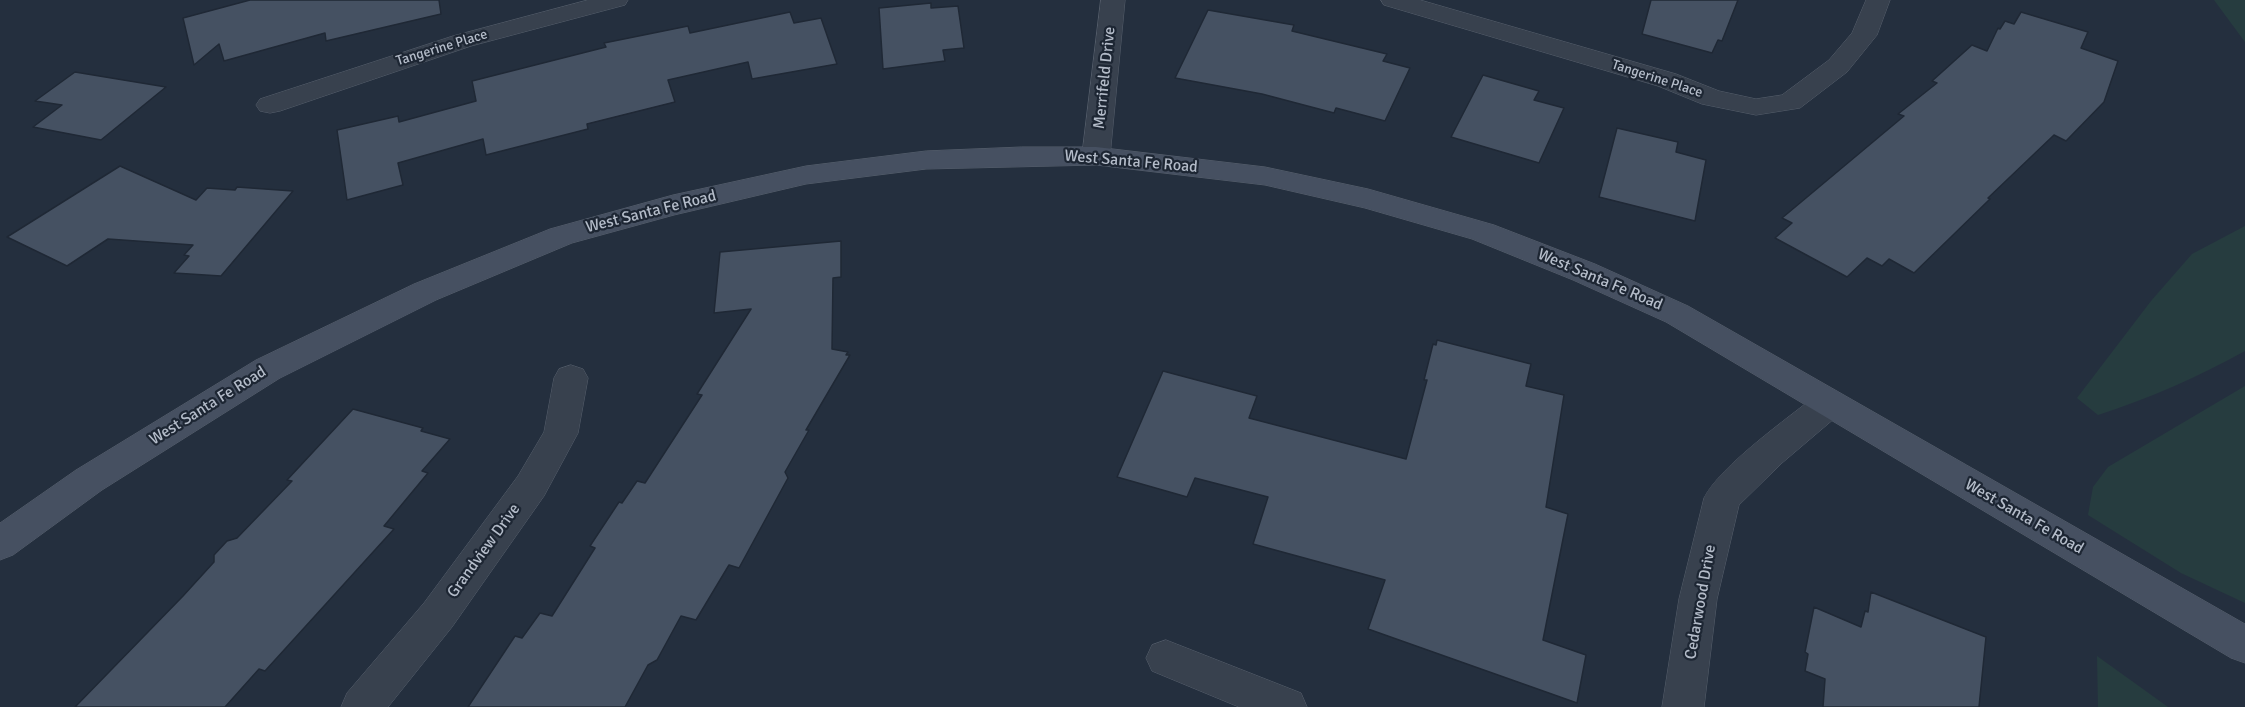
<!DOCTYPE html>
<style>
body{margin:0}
canvas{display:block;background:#242f3e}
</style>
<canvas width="2245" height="707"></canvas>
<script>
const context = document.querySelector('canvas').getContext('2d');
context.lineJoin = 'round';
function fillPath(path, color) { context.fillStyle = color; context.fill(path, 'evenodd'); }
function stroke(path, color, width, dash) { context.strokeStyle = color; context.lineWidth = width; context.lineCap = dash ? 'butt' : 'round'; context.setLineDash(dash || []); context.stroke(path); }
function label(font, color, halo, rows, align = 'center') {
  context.font = font + ' Signika,sans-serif'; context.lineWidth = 4.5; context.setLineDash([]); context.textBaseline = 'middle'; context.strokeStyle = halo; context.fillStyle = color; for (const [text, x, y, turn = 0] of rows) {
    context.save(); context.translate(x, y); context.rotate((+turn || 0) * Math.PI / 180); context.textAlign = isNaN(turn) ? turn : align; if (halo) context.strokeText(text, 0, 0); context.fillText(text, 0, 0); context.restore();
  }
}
fillPath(new Path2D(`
 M2214 0H2245V42Z
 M2245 226V351C2198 377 2150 398 2098 415L2077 398 2151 301 2192 254Z
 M2245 386V603L2181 573 2088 515 2093 487 2108 467Z
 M2097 656 2168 707H2098Z`), '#263c3f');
const building = new Path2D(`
 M250 0H439L441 14 326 41 325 33 224 61 219 44 194 65 183 18Z
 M1651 0H1738L1722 41 1718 40 1712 53 1642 34Z
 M931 3V8L958 6 964 48 943 50 945 61 883 69 879 8Z
 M1208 10 1294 25 1292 31 1387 54 1383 61 1410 68 1385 121 1336 108 1334 113 1262 94 1175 78Z
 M790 12 794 23 821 18 837 64 752 79 748 62 668 80 675 102 587 124 588 129 486 155 483 139 398 163 403 185 347 200 337 130 398 116 399 122 476 101 472 81 606 47 604 43 688 26 690 33Z
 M2021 12 2088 32 2081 48 2118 61 2104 102 2066 141 2054 135 1988 198 1990 199 1914 273 1889 259 1882 266 1867 258 1847 277 1775 238 1792 223 1782 218 1904 116 1898 114 1937 83 1932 81 1972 45 1987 51 1998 28 2000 29 2005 21 2014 24Z
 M75 72 166 87 101 140 33 127 62 105 35 101Z
 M1483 75 1539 91 1534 100 1564 108 1539 163 1451 137Z
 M1617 128 1678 142 1676 152 1706 160 1695 221 1599 197Z
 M120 166 196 200 207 188 235 190 237 187 293 191 221 276 174 273 189 256 184 255 193 245 108 239 67 266 7 237Z
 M841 241V277L833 278 832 349 848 352 846 355H850L806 430H809L785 472 788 478 739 568 729 565 696 620 681 616 657 660 648 665 625 707H468L515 636 522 638 540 613 552 616 595 548 590 546 619 502 622 503 637 481 645 483 702 395 697 394 751 309 714 313 720 252Z
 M1437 340 1531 364 1526 386 1564 395 1546 507 1568 514 1543 640 1586 655 1577 703 1368 629 1385 580 1253 544 1268 497 1195 478 1187 497 1117 477 1163 371 1257 396 1249 418 1406 459 1427 380H1424L1433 344 1436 345Z
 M353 409 423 428 421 431 450 439 422 471 428 473 384 526 394 529 265 671 259 669 225 707H75L183 596 214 562V555L227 541 237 538 292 481 287 480Z
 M1871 592 1986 637 1979 707H1823L1825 679 1805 671 1808 654 1805 652 1814 607 1861 627 1865 611 1868 612Z`);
fillPath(building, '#455162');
stroke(building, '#1f2835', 1.5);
const street = new Path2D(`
 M588 0H628L625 5 471 46 280 111 270 113 260 111 256 105 260 99 453 36Z
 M1101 0H1125L1110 156 1106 162 1096 165 1086 162 1082 156Z
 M1381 0H1420L1676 74 1719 91 1756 99 1782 95 1829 60 1852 33 1866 0H1890L1877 35 1847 72 1800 108 1756 115 1702 104 1658 86 1384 5Z
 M571 365 583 369 588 378 578 433 544 496 452 627 388 707H341L347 693 424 603 518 476 544 432 554 378 559 369Z
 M1830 390 1842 394 1847 403 1842 412 1782 463 1739 505 1717 599 1704 707H1662L1679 599 1704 498C1720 466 1788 418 1818 394Z
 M1166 640 1301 693 1307 707H1239L1152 671 1146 658 1152 645Z`);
const secondary = new Path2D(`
 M1022 147H1096L1265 167 1368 189 1494 225 1595 264 1688 306 2245 624V663L2231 658 1666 322 1573 280 1472 239 1365 208 1265 185 1096 165 926 169 806 184 674 215 572 243 436 300 280 378 102 490 13 555 0 560V523L76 470 256 360 414 284 550 229 673 195 806 166 926 151Z`);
stroke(street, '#565f6c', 1);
stroke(secondary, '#565f6c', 1);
fillPath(street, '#38414e');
fillPath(secondary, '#465061');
label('14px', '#b4bcc9', '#1d2633', [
 ["Tangerine Place",442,48,-17],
 ["Tangerine Place",1657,79,18]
]);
label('16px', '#b4bcc9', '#1d2633', [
 ["Merrifeld Drive",1105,78,-84],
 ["West Santa Fe Road",1131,162,5],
 ["West Santa Fe Road",651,212,-14],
 ["West Santa Fe Road",1600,280,23],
 ["West Santa Fe Road",208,406,-32],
 ["West Santa Fe Road",2024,517,30],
 ["Grandview Drive",484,551,-54],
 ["Cedarwood Drive",1701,602,-80]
]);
</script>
